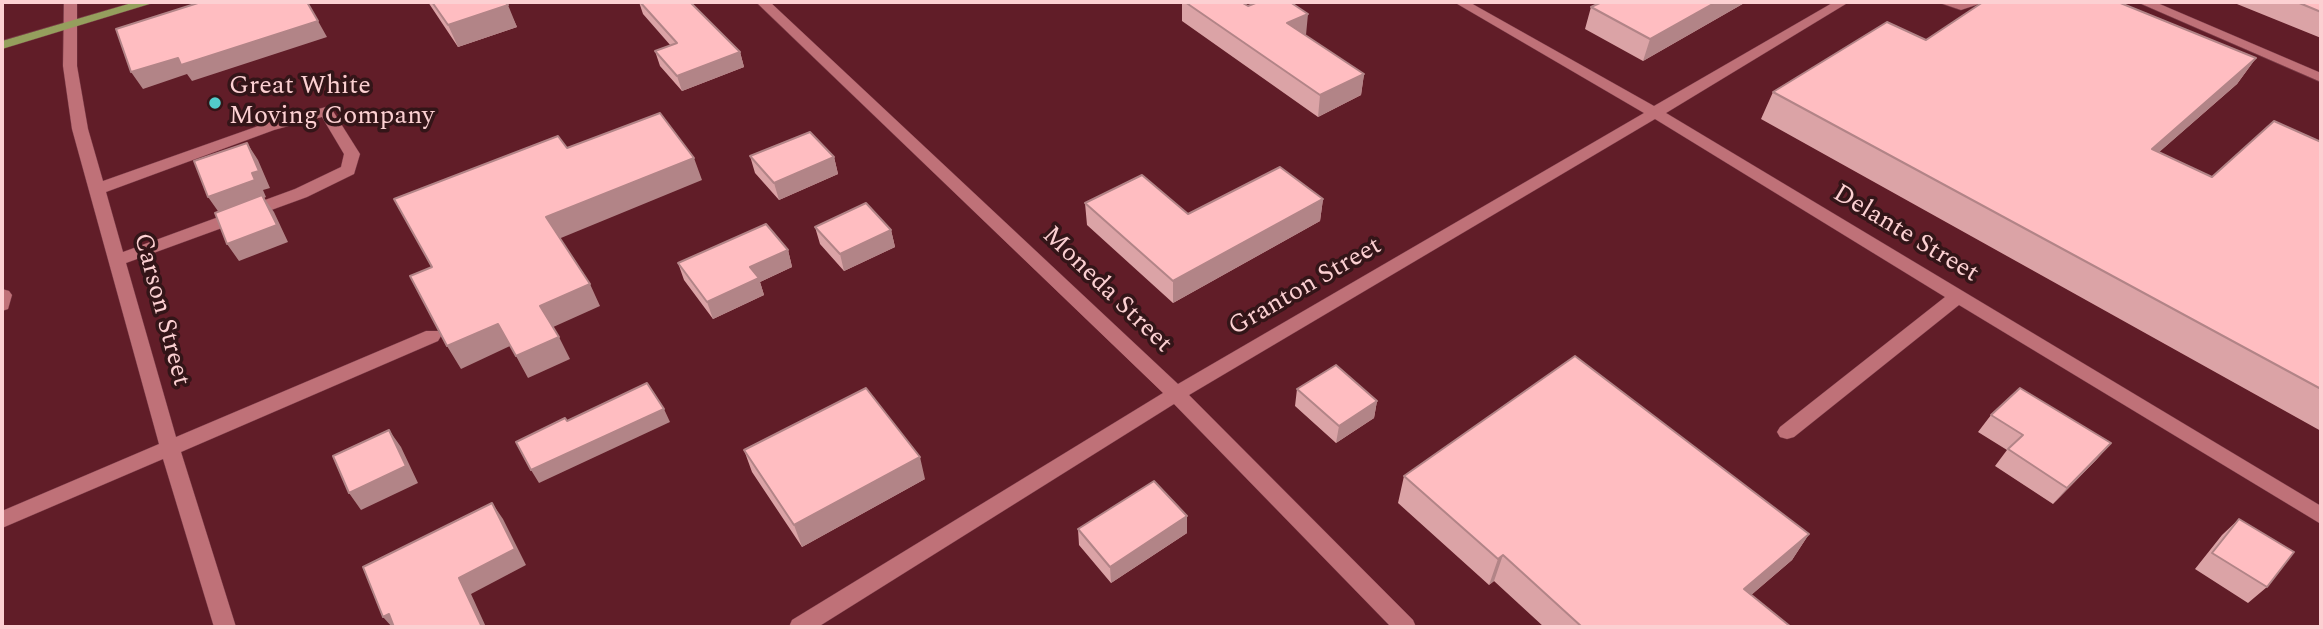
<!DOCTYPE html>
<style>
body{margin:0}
#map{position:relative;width:2323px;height:629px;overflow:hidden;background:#611d28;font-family:Spectral,serif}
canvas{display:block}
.frame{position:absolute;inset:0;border:4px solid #fcd0d2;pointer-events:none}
</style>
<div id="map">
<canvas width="2323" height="629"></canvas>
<div class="frame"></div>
</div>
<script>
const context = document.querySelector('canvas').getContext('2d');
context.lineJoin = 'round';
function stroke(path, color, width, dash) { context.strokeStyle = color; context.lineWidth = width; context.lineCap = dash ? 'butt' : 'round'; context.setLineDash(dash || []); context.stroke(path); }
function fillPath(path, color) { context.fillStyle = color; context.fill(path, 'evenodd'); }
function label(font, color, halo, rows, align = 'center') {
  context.font = font + ' Spectral,serif'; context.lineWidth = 7; context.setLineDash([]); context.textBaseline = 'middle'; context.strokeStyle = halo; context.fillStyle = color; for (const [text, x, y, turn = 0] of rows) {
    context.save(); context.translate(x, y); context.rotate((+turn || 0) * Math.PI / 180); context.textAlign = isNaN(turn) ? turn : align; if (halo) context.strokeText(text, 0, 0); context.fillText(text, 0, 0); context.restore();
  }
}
const minor = new Path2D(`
 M64 2H77V66L88 129 103 181 264 124 326 107 331 108 360 154 354 174 307 197 126 263 176 437 426 331H438L441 336 438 341 181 452 236 627H214L163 459 2 528V511L159 444 72 129 63 66ZM322 117 344 154 341 167 295 189 123 252 106 192 274 130Z
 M756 2H770L1178 384 1644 113 1454 2H1469L1654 106 1834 2H1849L1666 113 2321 506V524L1959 305 1794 437 1787 439 1780 437 1777 432 1780 427 1945 297 1655 119 1189 395 1413 620 1416 627H1391L1174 404 818 627H789L792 620 1163 393Z
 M1937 2H1985L1961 10Z
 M2137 2H2155L2321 73V82Z
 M2 289 9 291 12 295 8 309 2 311Z`);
const major = new Path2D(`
 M135 2H156L2 49V41Z`);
stroke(minor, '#773a46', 1);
stroke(major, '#773a46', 1);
fillPath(minor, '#bf7178');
fillPath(major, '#959f5d');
fillPath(new Path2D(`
 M428 2H505L517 27 458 47Z
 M639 2H690L740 52 744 67 682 91 660 66 655 51 671 46 643 14Z
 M1182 2H1241L1305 35 1364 74 1361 95 1318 117 1182 21Z
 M1602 2H1746L1643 61 1585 29 1591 7Z
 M2232 2H2321V38Z
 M1926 40 2256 58 2237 84 2159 152 2212 177 2321 142V431L1761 119 1773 92Z
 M750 156 834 157 838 174 779 200 755 173Z
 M1323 199 1320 221 1173 303 1087 225 1085 203 1188 214Z
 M815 227 891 230 895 247 844 271 820 244Z
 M788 250 792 267 760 282 764 295 713 319 684 280 678 263Z
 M1297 389 1377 401 1374 418 1336 443 1295 406Z
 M1991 415 2111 443 2096 460 2053 504 1995 466 2007 450 1978 432Z
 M744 450 925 479 802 547 752 472Z
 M1404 476 1809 534 1792 560 1751 595 1791 627H1544L1494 581 1489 585 1398 503Z
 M1187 516V533L1111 583 1079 545 1078 529Z
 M2239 519 2267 587 2248 603 2195 569 2222 535Z`), '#dba3a6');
fillPath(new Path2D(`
 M1716 2H1746L1643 61 1650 39Z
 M508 5 517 27 458 47 448 25Z
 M1308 14 1306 35 1287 23Z
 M318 21 327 37 192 81 187 74 143 89 131 72 178 58Z
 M740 52 744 67 682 91 677 76Z
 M2256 58 2237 84 2133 175 2152 149Z
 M1364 74 1361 95 1318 117 1320 95Z
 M247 143 258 160 270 188 263 190 266 197 264 198 274 212 288 242 239 261 227 244 220 214 208 197 252 173Z
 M834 157 838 174 779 200 774 183Z
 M694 158 702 180 556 240 546 217Z
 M1323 199 1320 221 1173 303V281Z
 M891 230 895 247 844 271 840 254Z
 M788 250 792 267 760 282 764 295 713 319 707 302 750 267Z
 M590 284 600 306 551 328 540 306Z
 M498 324 510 346 461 369 447 346Z
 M559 337 570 359 528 378 516 356Z
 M1377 401 1374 418 1336 443 1339 426Z
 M664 409 670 422 539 483 531 470Z
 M389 430 401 447 418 483 361 510 349 493Z
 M2111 443 2096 460 2053 504 2067 488Z
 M920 457 925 479 802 547 794 525Z
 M492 503 503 519 526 565 471 594 486 627H482L459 578Z
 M1187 516V533L1111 583 1110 567Z
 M1809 534 1792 560 1728 615 1744 589Z
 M1503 555 1494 581 1489 585 1498 559Z
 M389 614 400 627H392L383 617Z`), '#b28487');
const building = new Path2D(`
 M201 2H307L318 21 181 65 178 58 131 72 116 29Z
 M432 2H505L508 5 448 25Z
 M640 2H690L740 52 677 76 655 51 677 43Z
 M1185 2H1241L1248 6 1258 2H1290L1308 14 1287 23 1364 74 1320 95Z
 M1602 2H1716L1650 39 1591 7Z
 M1983 2H2118L2256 58 2152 149 2212 177 2274 121 2321 142V389L1773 92 1887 22 1926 40Z
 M2297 2H2321V12Z
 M660 113 694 158 546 217 590 284 540 306 559 337 516 356 498 324 447 346 410 276 432 267 394 199 558 136 567 148Z
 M810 132 834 157 774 183 750 156Z
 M247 143 259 171 252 173 255 180 208 197 194 161Z
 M1280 167 1323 199 1173 281 1085 203 1142 175 1188 214Z
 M262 195 277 225 227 244 215 213Z
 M866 203 891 230 840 254 815 227Z
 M766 224 788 250 750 267 759 278 707 302 678 263Z
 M1575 356 1809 534 1744 589 1791 627H1582L1503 555 1498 559 1404 476Z
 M1336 365 1377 401 1339 426 1297 389Z
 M647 383 664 409 531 470 516 442 565 418 567 421Z
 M866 388 920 457 794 525 744 450Z
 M2020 388 2111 443 2067 488 2008 449 2023 435 1991 415Z
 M389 430 406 466 349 493 333 456Z
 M1154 481 1187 516 1110 567 1078 529Z
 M492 503 515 549 459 578 482 627H394L389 614 383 617 363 567Z
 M2239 519 2294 552 2267 587 2212 553Z`);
fillPath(building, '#ffbdc1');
stroke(building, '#b28487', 2);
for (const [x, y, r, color] of [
 [215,103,7,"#52cdcc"]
]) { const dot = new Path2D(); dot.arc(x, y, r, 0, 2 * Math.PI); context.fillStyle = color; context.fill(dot); stroke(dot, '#331518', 2.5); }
label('26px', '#fcd0d2', '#331518', [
 ["Great White",229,88],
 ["Moving Company",229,118]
], 'left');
label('26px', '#fcd0d2', '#331518', [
 ["Delante Street",1905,235,31],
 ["Granton Street",1306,288,-30],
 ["Moneda Street",1106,291,44],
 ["Carson Street",160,310,75]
]);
</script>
